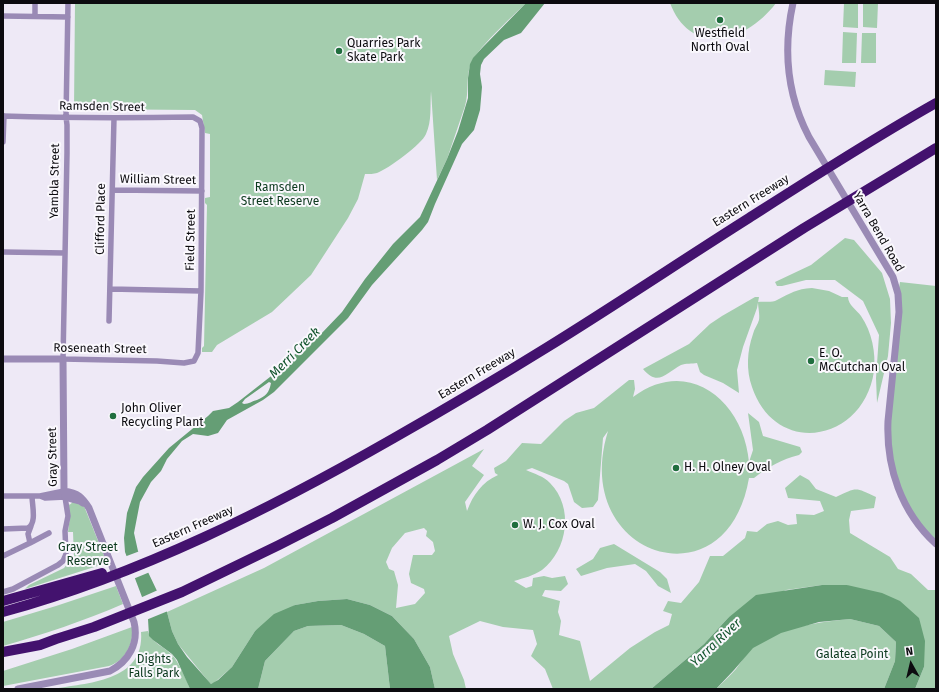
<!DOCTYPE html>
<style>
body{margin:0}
#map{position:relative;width:939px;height:692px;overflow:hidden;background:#eee9f6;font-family:"Fira Sans",sans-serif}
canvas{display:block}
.frame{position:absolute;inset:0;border:4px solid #0c0b0f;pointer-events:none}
.north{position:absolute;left:891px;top:644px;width:40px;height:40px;-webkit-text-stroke:3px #faf8fd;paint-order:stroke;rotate:352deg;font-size:11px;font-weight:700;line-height:16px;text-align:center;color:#0c0b0f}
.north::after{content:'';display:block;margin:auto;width:14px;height:18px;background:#0c0b0f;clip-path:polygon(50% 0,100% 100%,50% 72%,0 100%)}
</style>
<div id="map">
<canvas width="939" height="692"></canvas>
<div class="frame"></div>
<div class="north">N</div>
</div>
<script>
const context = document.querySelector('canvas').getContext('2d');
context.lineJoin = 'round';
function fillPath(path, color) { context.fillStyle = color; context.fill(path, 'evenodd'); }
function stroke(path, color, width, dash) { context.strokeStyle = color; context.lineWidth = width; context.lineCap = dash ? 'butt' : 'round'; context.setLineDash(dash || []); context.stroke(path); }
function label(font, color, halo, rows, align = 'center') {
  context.font = font + ' "Fira Sans",sans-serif'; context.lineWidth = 4; context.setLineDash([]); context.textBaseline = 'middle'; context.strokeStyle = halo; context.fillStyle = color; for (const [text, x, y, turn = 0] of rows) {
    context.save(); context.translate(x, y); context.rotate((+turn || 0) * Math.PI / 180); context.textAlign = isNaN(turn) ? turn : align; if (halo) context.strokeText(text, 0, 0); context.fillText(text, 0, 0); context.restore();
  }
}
fillPath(new Path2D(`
 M75 3H526C513 16 474 51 470 66 466 79 469 93 465 106L447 159 437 180 431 91C430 106 432 121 426 134 422 144 388 169 377 173 374 174 369 174 365 174L358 199 348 218 311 275 272 312 217 345 212 352H202V348L204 346 207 205 205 203V198L210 197V134L205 133 202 115 195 110 74 109Z
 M670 3H776C747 42 691 58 670 3Z
 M844 3H858V28L843 27Z
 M863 3H878L877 28 863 27Z
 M843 32 857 33 856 63H842Z
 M862 33H876V63H861Z
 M825 70 856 72 855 87 824 85Z
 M845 238 854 240 882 273 890 299 891 323 888 356 877 403 876 378 879 335 863 301 835 280H806L782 286H777L775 282 811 265Z
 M900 282 936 286V544L905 504 888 448 898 294Z
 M812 288 829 291 842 297H848C848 305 857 310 861 316 872 332 876 353 874 371 864 442 776 458 752 387 746 370 747 351 753 334 754 329 758 324 759 320 760 315 758 307 758 302 764 301 772 303 777 300 791 293 796 289 812 288Z
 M755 297H759L757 308 743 347 737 370 739 393 723 383 704 375 700 372 697 363C692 364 686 363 681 365 666 373 658 387 643 369L689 344 710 324 722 316Z
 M629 380H634L635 389 633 397C689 355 744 402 749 462L753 450 748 413 759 422 763 436 800 447 802 452 799 455C782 459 768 467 754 478H749C727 608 569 556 608 431L603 438 598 500 593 507 582 508 574 502 568 484 564 481 532 468 526 470C535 474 543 476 550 483 574 507 568 550 542 570 533 576 524 578 514 581L526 588 532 586 533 578 544 576 552 578 565 576 568 584 561 591 545 590 542 596 560 601 558 612 561 621 559 635 580 641 590 681 630 648 655 632 669 625 672 614 663 611 668 601 681 603 699 582 710 556H723L745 538 747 531 757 532 767 524 778 521 788 525 797 524 796 514 814 515 824 511 820 501 788 498 785 488 800 475 809 480 816 489 836 497C857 487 855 487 876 497L874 508 851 511 849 520 850 533 890 557 898 569 911 574 928 590H936V689H915L924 667 847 585H822L786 590 728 618 704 644 651 689H553L545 669 531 656 537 644 533 630 503 627 480 621 449 636 453 654 464 680 466 689H435L430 667 414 639 392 616 370 605 347 599 318 601 295 605 255 631 232 667 214 683 211 684 209 682 178 644 172 631 167 612 264 568 484 449 472 466 484 475 465 502 467 511C473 495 482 482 498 475L495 473 494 468 506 461 522 443 541 444 564 421 576 413 594 408ZM424 528 427 531 426 536 433 542 435 551 432 555H413L409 574 411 583 424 589 425 593 415 604 396 608 398 585 394 571 389 569 386 562 392 548 405 533Z
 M73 500 84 506 107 563 25 589 29 585 64 568 68 563 69 559H74L73 532H68L70 517 68 505 71 504Z
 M614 544 660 572 667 579 671 593 658 586 646 571 635 564 607 568 581 576 576 569 593 559 600 548Z
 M116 586 123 604C84 621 44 634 3 646V622L56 606Z
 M850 619 879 626 896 642 895 661 884 689H716C723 682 730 676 736 669 741 662 747 653 753 647 778 627 820 622 850 619Z
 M341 625 364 634 385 646 390 689H258L265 661 294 631 308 626Z
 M132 627C134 644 125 661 109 666L3 686V671L72 649Z
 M148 631C151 643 164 646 172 655 178 661 187 680 190 689H52C86 683 145 682 141 632Z`), '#a4cdae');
fillPath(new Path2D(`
 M526 3H545L521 33 504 40 484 59 481 65 480 74 482 87 480 110 474 130 462 144 435 204 428 222 422 230 372 285 348 318 274 392 263 400 227 420 218 433 208 436 193 434 182 441 167 459 161 471 151 482 140 502 134 533 138 551 167 612 172 631 178 644 187 657 211 684 218 680 232 667 255 631 274 614 295 605 318 601 347 599 370 605 392 616 414 639 430 667 435 689H390L385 646 364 634 341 625 308 626 294 631 265 661 258 689H190L177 660 172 654 153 640 149 636 148 619 142 597 125 552 124 538 127 513 136 487 143 477 169 448 208 416 213 411 229 408 238 402 284 366 298 351 305 348 320 335 342 312 365 279 393 244 420 217 447 159 458 131 468 98V78L470 64 473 58 482 48ZM269 382 271 383C269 393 266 396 257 400 252 401 249 404 244 404L242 403 245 399Z
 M822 585H847L882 593 900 601 919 618 925 641 924 667 915 689H884L895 661 896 642 879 626 850 619 819 622 781 633 753 648 734 670 716 689H651L704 644 728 618 756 595Z`), '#659e75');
fillPath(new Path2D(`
 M140 551 150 572 133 579 124 557Z
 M158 590 168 611 146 620 140 598Z`), '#eee9f6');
stroke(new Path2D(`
 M35 3V16
 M3 16 68 17
 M3 116C66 118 130 118 193 117L200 121 202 128 201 291 198 353 194 361 184 363 157 361 63 359 67 153V125L66 117 68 3
 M3 142 4 116
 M113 190 202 191
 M3 252 65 253
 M110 289 201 291
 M109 321 114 118
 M3 496H40L64 491
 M3 529 28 528C37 523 32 505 32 496
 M30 543 49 533
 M3 556 30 543 28 534 31 526
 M3 592 13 589 58 565 63 561 66 554 65 531 68 516 65 497 45 498 40 496`), '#9a8ab5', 5.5);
stroke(new Path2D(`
 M793 3C783 49 787 95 809 137L893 277 898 294 899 312 888 421C886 467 901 512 936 544
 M3 359H63L64 491 65 497 80 501 83 503
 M18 689 110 671C129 661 139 643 134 622L89 508C82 497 78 493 64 491`), '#9a8ab5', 7);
stroke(new Path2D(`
 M3 601 102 573
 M3 612C141 574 270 509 394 438 445 409 496 379 546 348 614 306 681 261 749 218 810 179 872 139 936 103
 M3 652 40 645 56 639 94 627 182 592 279 545 332 518 437 460 487 430 804 228 936 148`), '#43126e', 10);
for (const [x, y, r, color] of [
 [720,20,4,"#206e3e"],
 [339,51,4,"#206e3e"],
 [811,361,4,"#206e3e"],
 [113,416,4,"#206e3e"],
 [676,468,4,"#206e3e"],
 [515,525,4,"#206e3e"]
]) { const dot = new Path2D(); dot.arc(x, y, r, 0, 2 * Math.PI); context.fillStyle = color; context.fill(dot); stroke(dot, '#faf8fd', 1.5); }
label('12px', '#0c0b0f', '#faf8fd', [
 ["Westfield",720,34,"center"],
 ["North Oval",720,48,"center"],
 ["Quarries Park",347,44],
 ["Skate Park",347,58],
 ["E. O.",819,354],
 ["McCutchan Oval",819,368],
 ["John Oliver",121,409],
 ["Recycling Plant",121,423],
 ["H. H. Olney Oval",684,468],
 ["W. J. Cox Oval",523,525]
], 'left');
label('12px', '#0c0b0f', '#faf8fd', [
 ["Ramsden Street",102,107,1],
 ["William Street",158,180,1],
 ["Yambla Street",55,181,-89],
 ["Eastern Freeway",751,201,-32],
 ["Clifford Place",101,219,-89],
 ["Yarra Bend Road",878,232,60],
 ["Field Street",191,240,-89],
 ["Roseneath Street",100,349,1],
 ["Eastern Freeway",477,374,-31],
 ["Gray Street",53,457,-91],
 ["Eastern Freeway",193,527,-24]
]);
label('12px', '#0b391d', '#faf8fd', [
 ["Ramsden",280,188],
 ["Street Reserve",280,202],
 ["Gray Street",88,548],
 ["Reserve",88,562],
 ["Galatea Point",852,655],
 ["Dights",154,660],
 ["Falls Park",154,674]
]);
label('italic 13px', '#11532c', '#faf8fd', [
 ["Merri Creek",295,353,-45],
 ["Yarra River",716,643,-43]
]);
</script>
